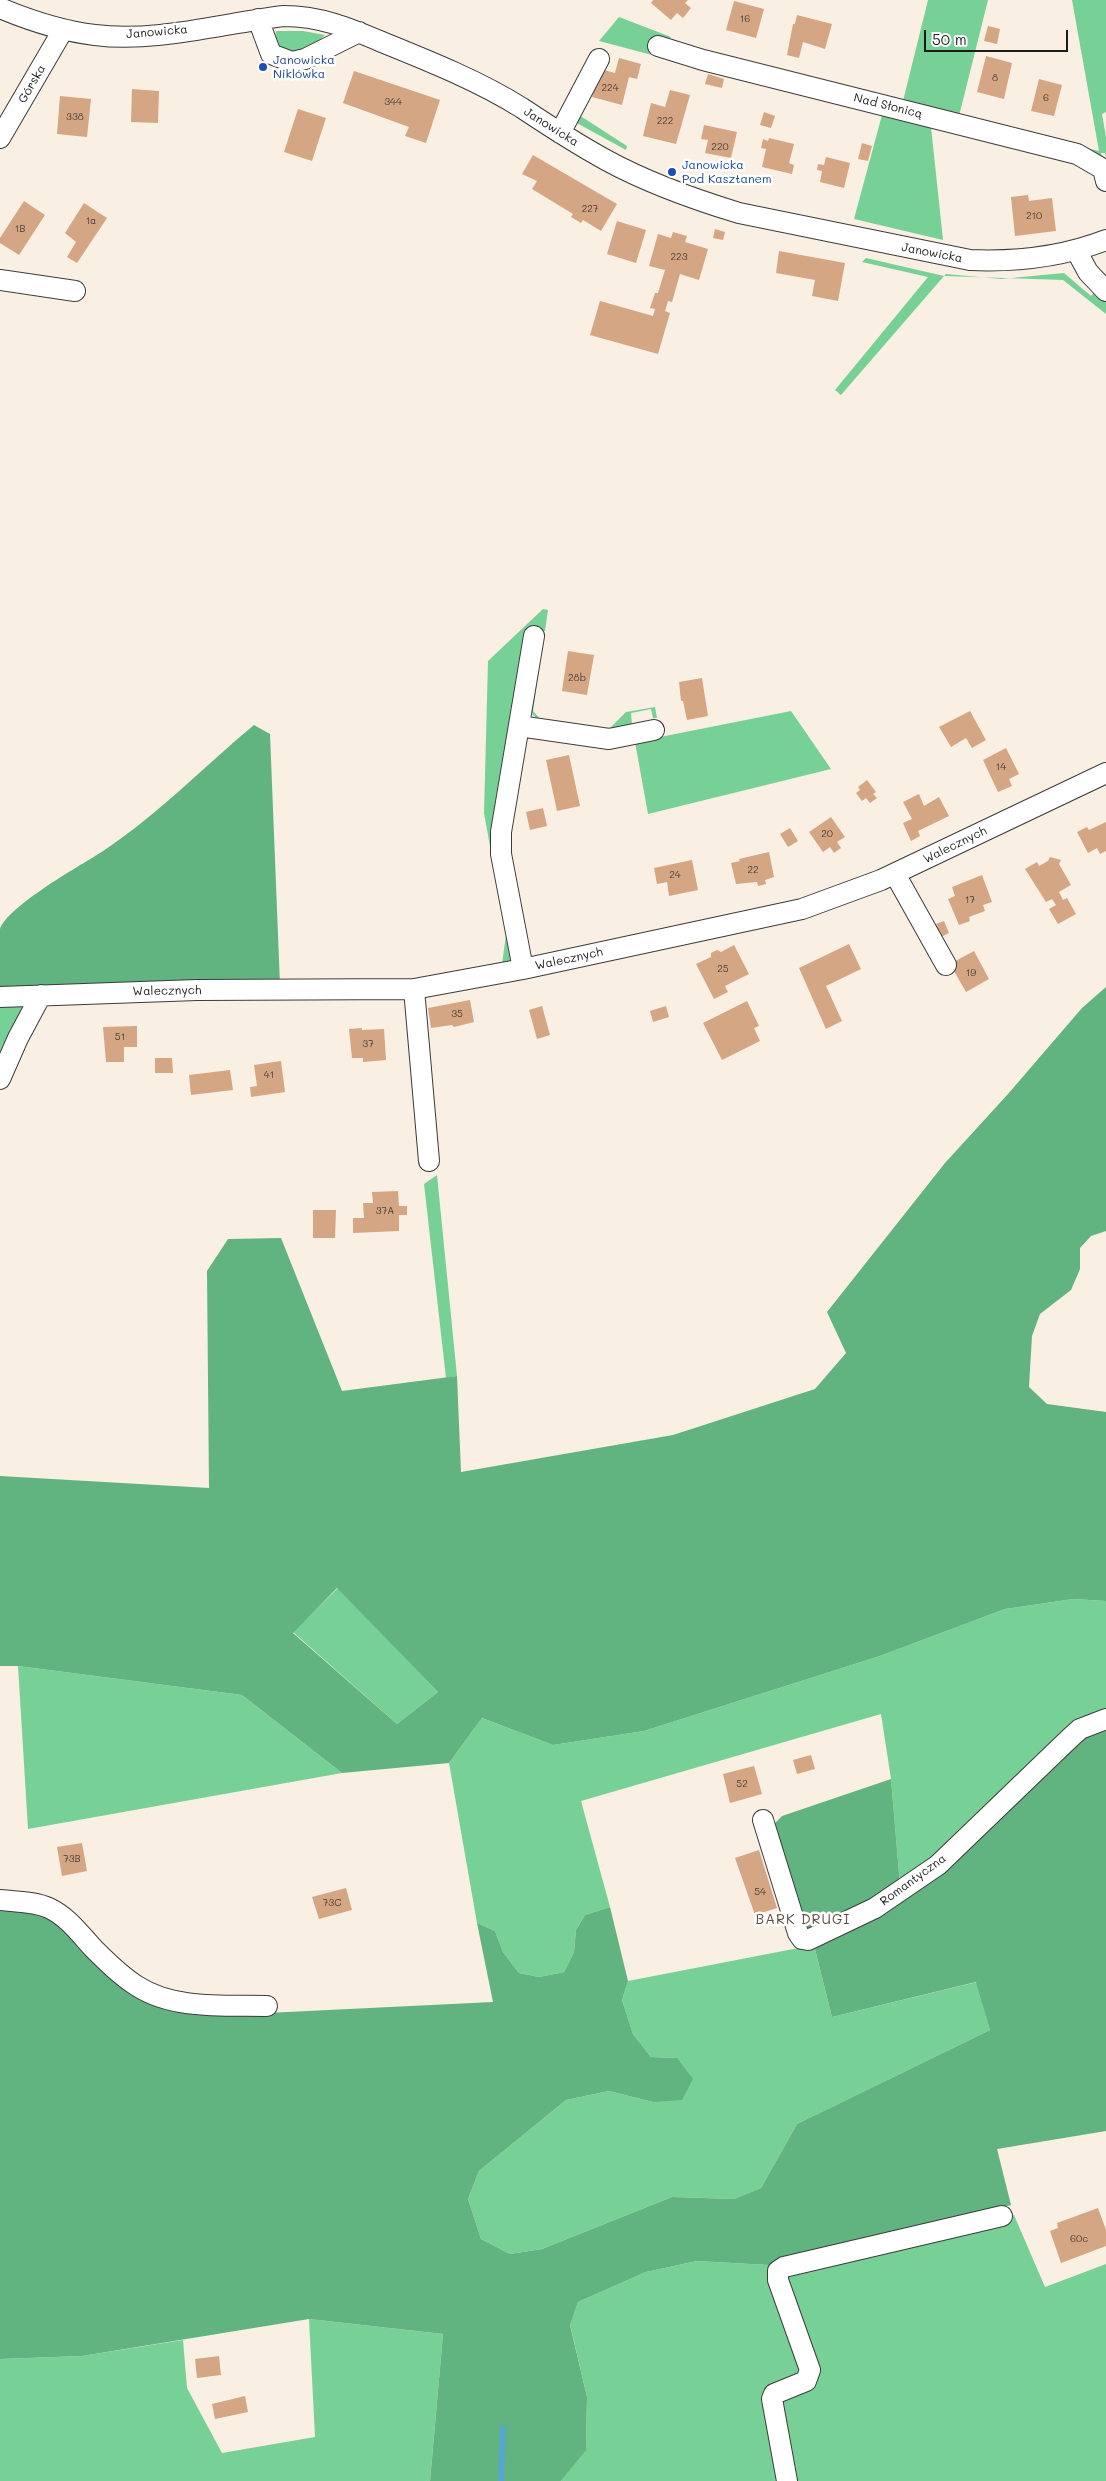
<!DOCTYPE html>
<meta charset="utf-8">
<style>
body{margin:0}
#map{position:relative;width:1106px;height:2481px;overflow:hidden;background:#f9efe2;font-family:Mali,sans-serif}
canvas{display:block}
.scale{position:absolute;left:924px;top:30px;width:144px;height:22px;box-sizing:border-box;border:2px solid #1c1c1c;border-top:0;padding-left:6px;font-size:15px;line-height:18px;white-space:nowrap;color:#1c1c1c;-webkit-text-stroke:4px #fff;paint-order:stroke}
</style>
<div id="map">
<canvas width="1106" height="2481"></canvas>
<div class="scale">50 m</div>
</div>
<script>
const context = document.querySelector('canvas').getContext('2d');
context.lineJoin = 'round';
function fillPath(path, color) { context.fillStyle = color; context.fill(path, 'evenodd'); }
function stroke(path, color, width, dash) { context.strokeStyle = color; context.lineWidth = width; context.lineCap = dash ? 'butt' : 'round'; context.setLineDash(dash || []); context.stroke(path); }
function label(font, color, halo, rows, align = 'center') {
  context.font = font + ' Mali,sans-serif'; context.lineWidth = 5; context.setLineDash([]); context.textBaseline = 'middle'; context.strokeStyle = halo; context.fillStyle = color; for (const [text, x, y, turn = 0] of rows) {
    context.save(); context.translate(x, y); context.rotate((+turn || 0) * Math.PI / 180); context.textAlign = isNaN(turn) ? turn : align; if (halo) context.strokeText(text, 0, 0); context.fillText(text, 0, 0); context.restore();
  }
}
fillPath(new Path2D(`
 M928 0H988L959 116 903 101Z
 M1072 0H1106V112L1102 114 1106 137V157L1105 153H1101L1102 164 1062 142 1099 151Z
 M619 17 671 37 653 51 652 55 599 41Z
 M276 31H303L325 35C312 50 271 63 276 31Z
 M579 115 627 146 626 150 575 122Z
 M882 115 931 127 943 240 854 219Z
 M866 258 944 276 946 274 1001 279 1064 273 1091 296 1096 290 1106 301V314L1063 280 944 276 841 395 835 390 928 277 862 262Z
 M543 609 548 610 545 631 533 630 501 800 514 958 509 964 413 982H335L412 979 502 964 506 935 484 813 488 661Z
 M540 663 533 711 544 723 607 731 626 712 655 707 657 718H653L651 709 631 713 632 725 627 730 607 734 539 720 533 715 529 705 536 667Z
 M791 711 831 769 648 814 635 742Z
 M33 999 0 1069V1001Z
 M437 1175 457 1376 446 1378 424 1184Z
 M338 1588 438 1692 397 1724 293 1632Z
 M1073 1599 1106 1601V1712L1005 1791 900 1885 891 1779 881 1714 581 1801 610 1907 585 1915 576 1930 574 1952 564 1972 539 1977 519 1973 503 1952 495 1931 477 1923 449 1763 482 1718 553 1745 644 1731 880 1656 1005 1609Z
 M18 1666 242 1695 342 1773 28 1829Z
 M814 1945 832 2017 977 1982 990 2030 797 2124 761 2188 734 2199 672 2197 542 2249 510 2254 481 2239 468 2199 479 2171 566 2100 609 2091 653 2102 677 2058 651 2057 633 2034 622 2000 628 1981Z
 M1014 2215 1045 2287 1106 2264V2481H794L777 2399 813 2381 783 2278 788 2270Z
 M697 2261 769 2265 805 2376 765 2392 783 2481H561L586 2449 587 2397 570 2324 578 2302 646 2272Z
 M309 2319 443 2334 430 2481H0V2359L82 2356 183 2340 187 2388 222 2453 315 2437Z`), '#77d197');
fillPath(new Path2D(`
 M254 725 270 734 280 985 0 990C0 979 0 937 0 929 7 908 72 870 92 858 152 821 200 770 254 725Z
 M1106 987V1231L1091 1236 1080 1248V1269L1071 1290 1040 1314 1032 1336 1029 1387 1047 1404 1106 1412V1601L1073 1599 1005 1609 880 1656 644 1731 553 1745 482 1718 449 1763 342 1773 242 1695 18 1666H0V1476L209 1488 207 1271 228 1239 281 1238 342 1391 457 1376 461 1472 673 1435 815 1389 846 1353 827 1312 945 1163 1008 1094 1082 1008ZM337 1588 438 1692 397 1724 293 1633Z
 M1106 1725V2131L997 2149 1011 2205 769 2265 697 2261 646 2272 578 2302 570 2325 587 2397 586 2450 561 2481H430L443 2334 309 2319 82 2356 0 2359V1906L40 1911 67 1929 131 1992 267 2013 493 2002 477 1923 495 1931 503 1952 519 1973 539 1977 564 1972 574 1952 576 1930 585 1915 610 1907 628 1981 622 2000 633 2034 651 2057 677 2058 693 2079 682 2100 653 2102 609 2091 566 2100 479 2171 468 2199 481 2239 510 2254 542 2249 672 2197 734 2199 761 2188 797 2124 990 2030 976 1982 832 2017 814 1945 877 1913 1084 1733Z
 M891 1779 900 1885 809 1931 772 1826 782 1816Z`), '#61b380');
stroke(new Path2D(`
 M501 2481 503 2428`), '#56a7d1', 5.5);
fillPath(new Path2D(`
 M653 0H688L685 3 691 8 683 18 677 13 671 20 651 3Z
 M734 1 764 9 756 38 726 30Z
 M797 15 832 24 825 49 803 42 799 58 787 55 793 24H795Z
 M988 26 1000 29 997 44 984 41Z
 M986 56 1012 63 1004 99 977 92Z
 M619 58 641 64 637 79 629 77 622 105 592 97 600 69 615 73Z
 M354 71 440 100 426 143 405 136 409 127 343 103Z
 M708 74 724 79 722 88 705 84Z
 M1039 79 1062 85 1054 116 1031 111Z
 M132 89 159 91 158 123 131 122Z
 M670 90 690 95 676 144 643 136 651 103 665 107Z
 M60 96 91 99 87 137 57 134Z
 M298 109 326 118 312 161 284 152Z
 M764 112 775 116 771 128 760 125Z
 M704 125 737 132 731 158 705 153 708 140 701 139Z
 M769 138 794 144 789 163 794 165 792 174 762 167 766 149 761 148 763 139 768 141Z
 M862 143 872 146 868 161 858 159Z
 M533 155 617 204 601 231 583 220 581 223 571 217 573 214 532 189 537 181 522 174Z
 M826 157 850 163 844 188 820 182 822 171 817 170 818 164 824 165Z
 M1028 195 1029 201 1052 198 1056 231 1015 236 1011 197Z
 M24 201 45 215 19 255 0 243V238Z
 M84 203 107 218 77 263 67 257 76 242 65 233Z
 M617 221 646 230 636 263 607 254Z
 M715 229 725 232 723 240 713 238Z
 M673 232 687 236 685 242 708 249 699 280 680 274 672 302 668 301 665 311 670 313 658 354 590 335 600 301 653 316 655 309 650 308 655 293H658L665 270 649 266 658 234 671 238Z
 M779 251 845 263 838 301 812 296 815 280 776 273Z
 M568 651 594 655 587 695 562 691Z
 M702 678 708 716 687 720 683 701H681L679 682Z
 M970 711 986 740 972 748 966 738 951 747 939 727Z
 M1006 748 1019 774 1009 779 1012 786 998 792 983 760Z
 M569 755 580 806 557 811 546 760Z
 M867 780 876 792 873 794 877 798 870 803 866 798 862 801 856 793 860 790 858 787Z
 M919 794 924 806 939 797 949 816 918 831 920 836 911 841 903 823 912 819 903 802Z
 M543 808 547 826 530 830 526 812Z
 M831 817 845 837 837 842 841 848 834 853 830 847 823 852 809 832Z
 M1106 822V851L1100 854 1097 848 1088 853 1077 832 1087 827 1089 830Z
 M790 828 798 841 788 847 780 834Z
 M769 852 774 877 765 880 766 884 758 886 757 882 736 884 731 863 740 861 739 859Z
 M1050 857 1061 860 1059 864 1071 885 1059 892 1063 900 1067 898 1076 914 1058 924 1049 909 1056 905 1052 899 1046 902 1025 869 1037 862 1039 866 1048 861Z
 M692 860 698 890 669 896 667 882 657 884 654 868Z
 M982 875 992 902 983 905 985 911 969 917 970 921 959 925 948 899 955 896 952 887Z
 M944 921 949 933 941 937 936 924Z
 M849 944 861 969 826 986 842 1021 826 1029 799 968Z
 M734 945 749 974 725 986 728 992 714 999 696 964 711 957V953L717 950 721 952Z
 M974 951 989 979 966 992 950 964Z
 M470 1000 474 1022 454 1027 452 1025 431 1028 428 1008Z
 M747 1001 759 1026 754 1028 760 1041 722 1060 703 1023Z
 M542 1006 550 1035 537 1039 529 1010Z
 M666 1006 669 1017 653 1022 650 1011Z
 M137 1026V1047H124V1062H106L103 1027Z
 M362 1028V1030L384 1029 386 1060 363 1062V1058H352L349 1029Z
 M155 1058H172L173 1073H155Z
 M281 1061 285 1092 251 1097 250 1087 257 1086 254 1065Z
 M230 1070 233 1090 191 1095 189 1075Z
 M398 1191 399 1206H407V1215H399V1231L353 1233V1218H364L363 1203H373L372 1192Z
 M313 1210H336L335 1238H313Z
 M811 1755 815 1769 797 1774 793 1760Z
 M754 1766 762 1794 730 1803 723 1774Z
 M82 1843 87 1871 62 1876 57 1847Z
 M759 1850 777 1908 755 1915 735 1858Z
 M346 1888 352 1910 319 1919 312 1897Z
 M1098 2208 1106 2230V2246L1061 2263 1050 2231 1058 2228 1057 2223Z
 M219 2356 221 2375 197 2378 195 2359Z
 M245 2396 248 2412 215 2419 212 2404Z`), '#d5a684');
const minor = new Path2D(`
 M0 8C31 21 61 31 95 35 155 43 224 23 284 16 320 16 349 28 382 42 429 61 479 81 522 108 549 126 577 144 606 160 648 183 693 199 739 213L970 260C1017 262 1062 257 1106 240
 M258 19 271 54 292 62 305 59 359 32
 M658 46 703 60 1077 154 1103 169 1106 181
 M560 133 599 59
 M0 138 63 30
 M1076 250 1088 272 1106 291
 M0 280 75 291
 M519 726 609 739 654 730
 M895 874 946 965
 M523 969 501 854V832L534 636
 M414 989 429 1161
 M0 997 197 990 414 989 523 969 802 909 881 880 1106 773
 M0 1079 18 1038 41 995
 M763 1820 798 1933 802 1939 808 1940 875 1908 938 1865 1070 1738 1080 1729 1106 1719
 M0 1900C16 1902 34 1901 49 1908 68 1917 80 1934 94 1949 107 1962 121 1976 137 1986 174 2010 225 2005 267 2006
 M787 2481 772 2399 774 2394 806 2381 810 2370 778 2280V2271L784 2267 1002 2216`);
stroke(minor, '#3d3c3a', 22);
stroke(minor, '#fff', 20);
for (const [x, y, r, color] of [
 [263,67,5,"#1a4fb4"],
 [672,172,5,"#1a4fb4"]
]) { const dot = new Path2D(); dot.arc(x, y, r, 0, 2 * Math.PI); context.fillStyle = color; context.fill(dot); stroke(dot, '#fff', 2); }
label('10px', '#4a3e36', null, [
 ["16",745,19],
 ["8",995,78],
 ["224",610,88],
 ["6",1046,98],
 ["344",393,102],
 ["338",75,117],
 ["222",665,121],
 ["220",720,147],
 ["227",590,209],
 ["210",1034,216],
 ["1a",91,221],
 ["1B",20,229],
 ["223",679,257],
 ["28b",577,678],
 ["14",1001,767],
 ["20",827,834],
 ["22",753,870],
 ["24",675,875],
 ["17",970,900],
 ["25",723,969],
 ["19",971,973],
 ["35",457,1014],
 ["51",120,1037],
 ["37",368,1044],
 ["41",269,1075],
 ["37A",385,1211],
 ["52",742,1784],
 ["73B",72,1859],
 ["54",760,1892],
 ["73C",332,1903],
 ["60c",1079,2239]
]);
label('12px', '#1c1c1c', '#fff', [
 ["Janowicka",157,32,-5],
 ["Górska",32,84,-60],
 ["Nad Słonicą",888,106,14],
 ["Janowicka",551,127,32],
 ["Janowicka",932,253,11],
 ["Walecznych",955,845,-26],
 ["Walecznych",569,959,-12],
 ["Walecznych",167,991,-1],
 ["Romantyczna",913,1880,-36]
]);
label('12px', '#164399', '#fff', [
 ["Janowicka",273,60],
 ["Niklówka",273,74],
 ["Janowicka",682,165],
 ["Pod Kasztanem",682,179]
], 'left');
context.letterSpacing = '1px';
label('14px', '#5d4c40', '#fff', [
 ["BARK DRUGI",803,1920]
]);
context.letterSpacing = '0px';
</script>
